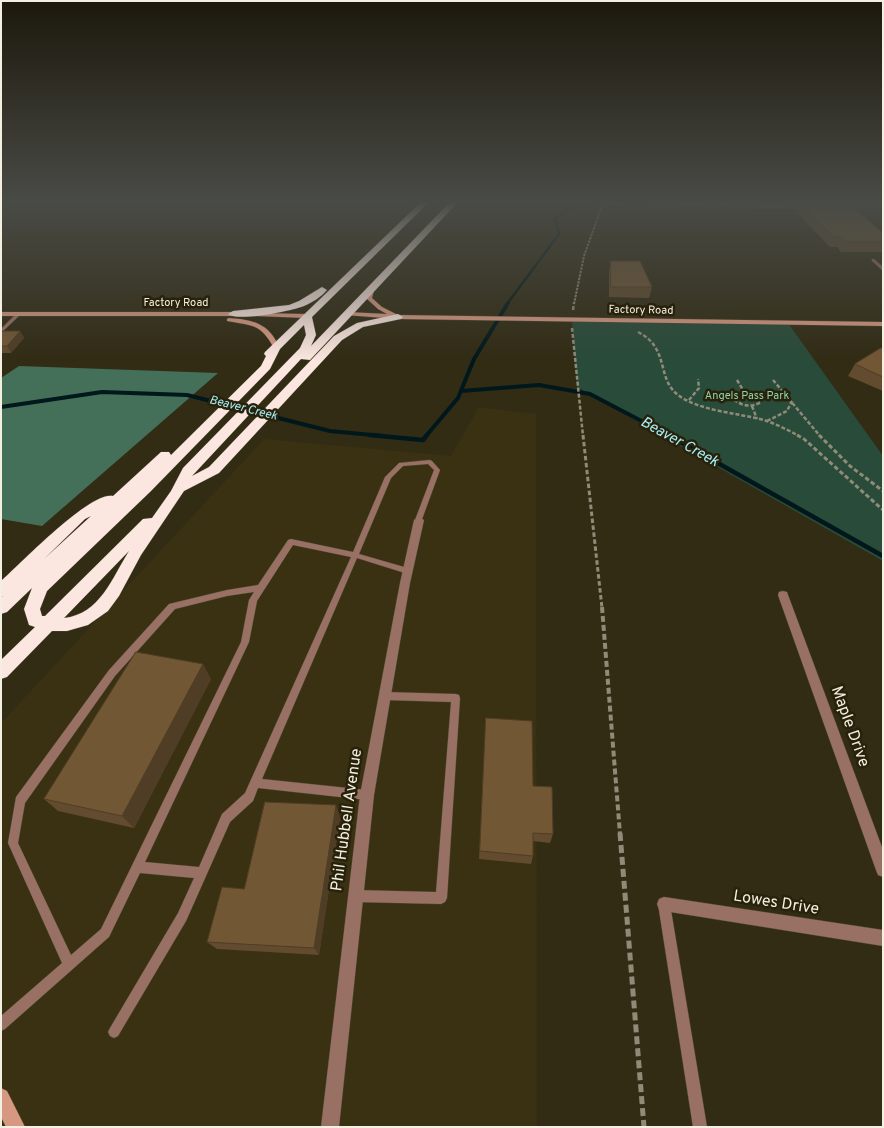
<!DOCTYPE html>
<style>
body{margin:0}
#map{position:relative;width:884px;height:1128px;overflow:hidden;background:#322c15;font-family:Overpass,sans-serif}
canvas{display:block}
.frame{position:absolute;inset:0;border:2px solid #f3efe1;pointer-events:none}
</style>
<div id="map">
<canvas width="884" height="1128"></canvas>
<div class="frame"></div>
</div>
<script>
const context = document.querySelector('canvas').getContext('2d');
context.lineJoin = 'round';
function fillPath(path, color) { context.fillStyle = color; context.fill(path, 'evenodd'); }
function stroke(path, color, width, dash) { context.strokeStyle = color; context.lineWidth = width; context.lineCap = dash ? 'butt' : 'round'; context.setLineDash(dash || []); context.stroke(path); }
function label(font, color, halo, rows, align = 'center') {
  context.font = font + ' Overpass,sans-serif'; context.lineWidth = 5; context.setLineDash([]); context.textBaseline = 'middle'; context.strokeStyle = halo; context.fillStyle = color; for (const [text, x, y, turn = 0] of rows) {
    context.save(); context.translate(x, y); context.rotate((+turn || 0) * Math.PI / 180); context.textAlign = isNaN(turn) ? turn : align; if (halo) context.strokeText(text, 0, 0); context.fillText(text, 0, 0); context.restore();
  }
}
fillPath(new Path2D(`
 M479 407 536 414 537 1127H1V723L264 439 451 456Z`), '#393112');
fillPath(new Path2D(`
 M589 203H883V211L587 206Z
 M572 320 788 323 883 456V561L577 387Z`), '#294b39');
fillPath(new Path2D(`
 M19 366 218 373 42 526 1 519V378Z`), '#446f58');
stroke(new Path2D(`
 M507 304 559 234 555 219 566 212 572 203`), '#00181b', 2.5);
stroke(new Path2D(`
 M461 391 539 385 590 394 670 436
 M1 407 102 392 187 395 330 431 383 436
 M426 436 458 398 474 359 508 303`), '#00181b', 4);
stroke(new Path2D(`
 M370 435 423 440 427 435
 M668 435 883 556`), '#00181b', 4.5);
const lane = new Path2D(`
 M872 259H874L883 267V271L872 261Z
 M17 313 21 314 1 333V329Z
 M430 460 432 461 440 470 421 522H419L415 520 434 470 428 464 403 466 391 478 359 554 411 569 412 571 411 573 408 574 357 558 262 779 367 790 371 791 372 795 371 799 367 800 258 788 253 801 230 822 186 921 118 1036 114 1038 110 1036 108 1032 110 1028 178 913 194 878 140 873 109 937 5 1029 1 1031V1016L62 963 8 843 16 797 109 670 169 604 227 590 258 585 288 540 291 539 353 552 385 477 399 463ZM293 545 351 557 245 793 222 814 199 867 145 862 249 642 257 601ZM254 592 249 600 241 642 101 929 71 955 18 843 25 803 115 676 175 609 227 596Z
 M385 692 456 694 459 695 460 698 447 898 445 902 441 904 355 902 351 900 349 896 351 892 355 890 436 892 451 702 385 700 382 699 381 696 382 693Z
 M664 898 668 900 670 904 707 1127H693L658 904 660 900Z`);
const street = new Path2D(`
 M419 517 424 520 410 583 374 795 339 1127H321L360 795 400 583 414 520Z
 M783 591 787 592 788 595 883 850V877L878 875 876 870 778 595 779 592Z
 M664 897 883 930V946L664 911 659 909 657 904 659 899Z`);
const secondary = new Path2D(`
 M372 285 375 287 372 298 382 307 398 315 883 322V326L398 319 345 315V313L347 312 387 314 378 309 366 298 369 287Z
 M1 312H240L243 314 240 316H1Z
 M253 313 307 314 310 316 307 318 255 316 253 315Z
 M229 318C253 320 269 323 279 347L274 348C260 323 253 326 227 321V319Z
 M1 1088 7 1091 25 1127H6L1 1117Z`);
const highway = new Path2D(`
 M420 203H428L312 317 316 335 311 346 449 203H457L310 360 301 359 192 476 209 467 334 336 357 323 398 314 403 317 401 319 363 327 342 340 219 473 184 491 141 555 119 596 108 611 88 625 67 631H52L7 677 1 679V660L35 627 29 625 24 609 32 588 7 612 1 614V598L3 596 1 597V581C19 565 91 490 113 496L161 452H169L171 455 261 366 266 356 264 354 265 352ZM304 325 306 335 300 348 183 468 171 491 152 518 143 519 45 616H42L40 609 47 591 151 491 270 369 280 349ZM91 516 44 559 85 519ZM129 551C112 578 100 614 64 618Z
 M322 287 327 290C321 297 313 302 304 306 291 311 238 322 228 314L233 311 289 305 299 301Z`);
stroke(lane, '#4d4732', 1);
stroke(street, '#4d4732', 1);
stroke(secondary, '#4d4732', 1);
stroke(highway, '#4d4732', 1);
stroke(new Path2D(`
 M673 203 777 207 805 203
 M574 304 584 256 603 203`), '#908b79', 2, [2.5, 1]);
stroke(new Path2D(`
 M573 310 574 303
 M572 328 583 436
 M638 332C670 348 656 378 678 395 699 411 738 413 764 420 776 424 788 430 799 436
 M737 380 743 390
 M773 380 820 436
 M743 390 757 395 761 402C751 408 742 406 733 399V394Z
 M689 400 699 388 698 379
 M752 406 757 419
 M767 421 787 411 792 401`), '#908b79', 2.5, [4, 2]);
stroke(new Path2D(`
 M583 435 602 608
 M797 435 804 439 883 510
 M819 435 850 466 883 491`), '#908b79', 3, [4.5, 2.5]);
stroke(new Path2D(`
 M602 607 620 834`), '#908b79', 4, [6, 3]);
stroke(new Path2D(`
 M620 833 644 1127`), '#908b79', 5, [8, 4]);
fillPath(lane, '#997164');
fillPath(street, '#997164');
fillPath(secondary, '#d79882');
fillPath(highway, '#fbe7e0');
fillPath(new Path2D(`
 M802 205 883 233 882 252H841L837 247H830L798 214Z
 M611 261 652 287 649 298 609 297V271Z
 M1 331H20L24 338 11 353H1Z
 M883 349V391L848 376 855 364Z
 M211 679 134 828 58 811 44 799Z
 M486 718 533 786 553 834 550 843 533 841V856L531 864 479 859Z
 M340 817 319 955 217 949 207 942 244 889Z`), '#624b2e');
fillPath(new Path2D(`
 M20 331 24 338 11 353 7 346Z
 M203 664 211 679 134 828 122 816Z
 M336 805 340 817 319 955 314 948Z`), '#503d25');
const building = new Path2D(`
 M802 205H851L883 233V238H882L883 242H846L841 237H835Z
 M611 261H640L652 287H611Z
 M1 331H20L7 346H1Z
 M881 348 883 349V377L855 364Z
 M136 652 203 664 122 816 44 799Z
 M486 718 532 721 533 786 552 787 553 834 533 833V856L480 851Z
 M265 802 336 805 314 948 207 942 222 887 244 889Z`);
fillPath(building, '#725735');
stroke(building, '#503d25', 1);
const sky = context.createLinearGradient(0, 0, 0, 361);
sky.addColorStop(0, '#1c180c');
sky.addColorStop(0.56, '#494b46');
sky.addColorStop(1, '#494b4600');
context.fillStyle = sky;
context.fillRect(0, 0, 884, 361);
label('11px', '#f3efe1', '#29220b', [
 ["Factory Road",176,304],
 ["Factory Road",641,311,1]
]);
label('11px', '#8dd4ae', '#29220b', [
 ["Angels Pass Park",747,397]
]);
label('italic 12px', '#a7eff9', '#29220b', [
 ["Beaver Creek",243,409,14]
]);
label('italic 15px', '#a7eff9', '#29220b', [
 ["Beaver Creek",679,443,29]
]);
label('16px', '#f3efe1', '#29220b', [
 ["Maple Drive",849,727,70],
 ["Phil Hubbell Avenue",348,820,-82],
 ["Lowes Drive",776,904,9]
]);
</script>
